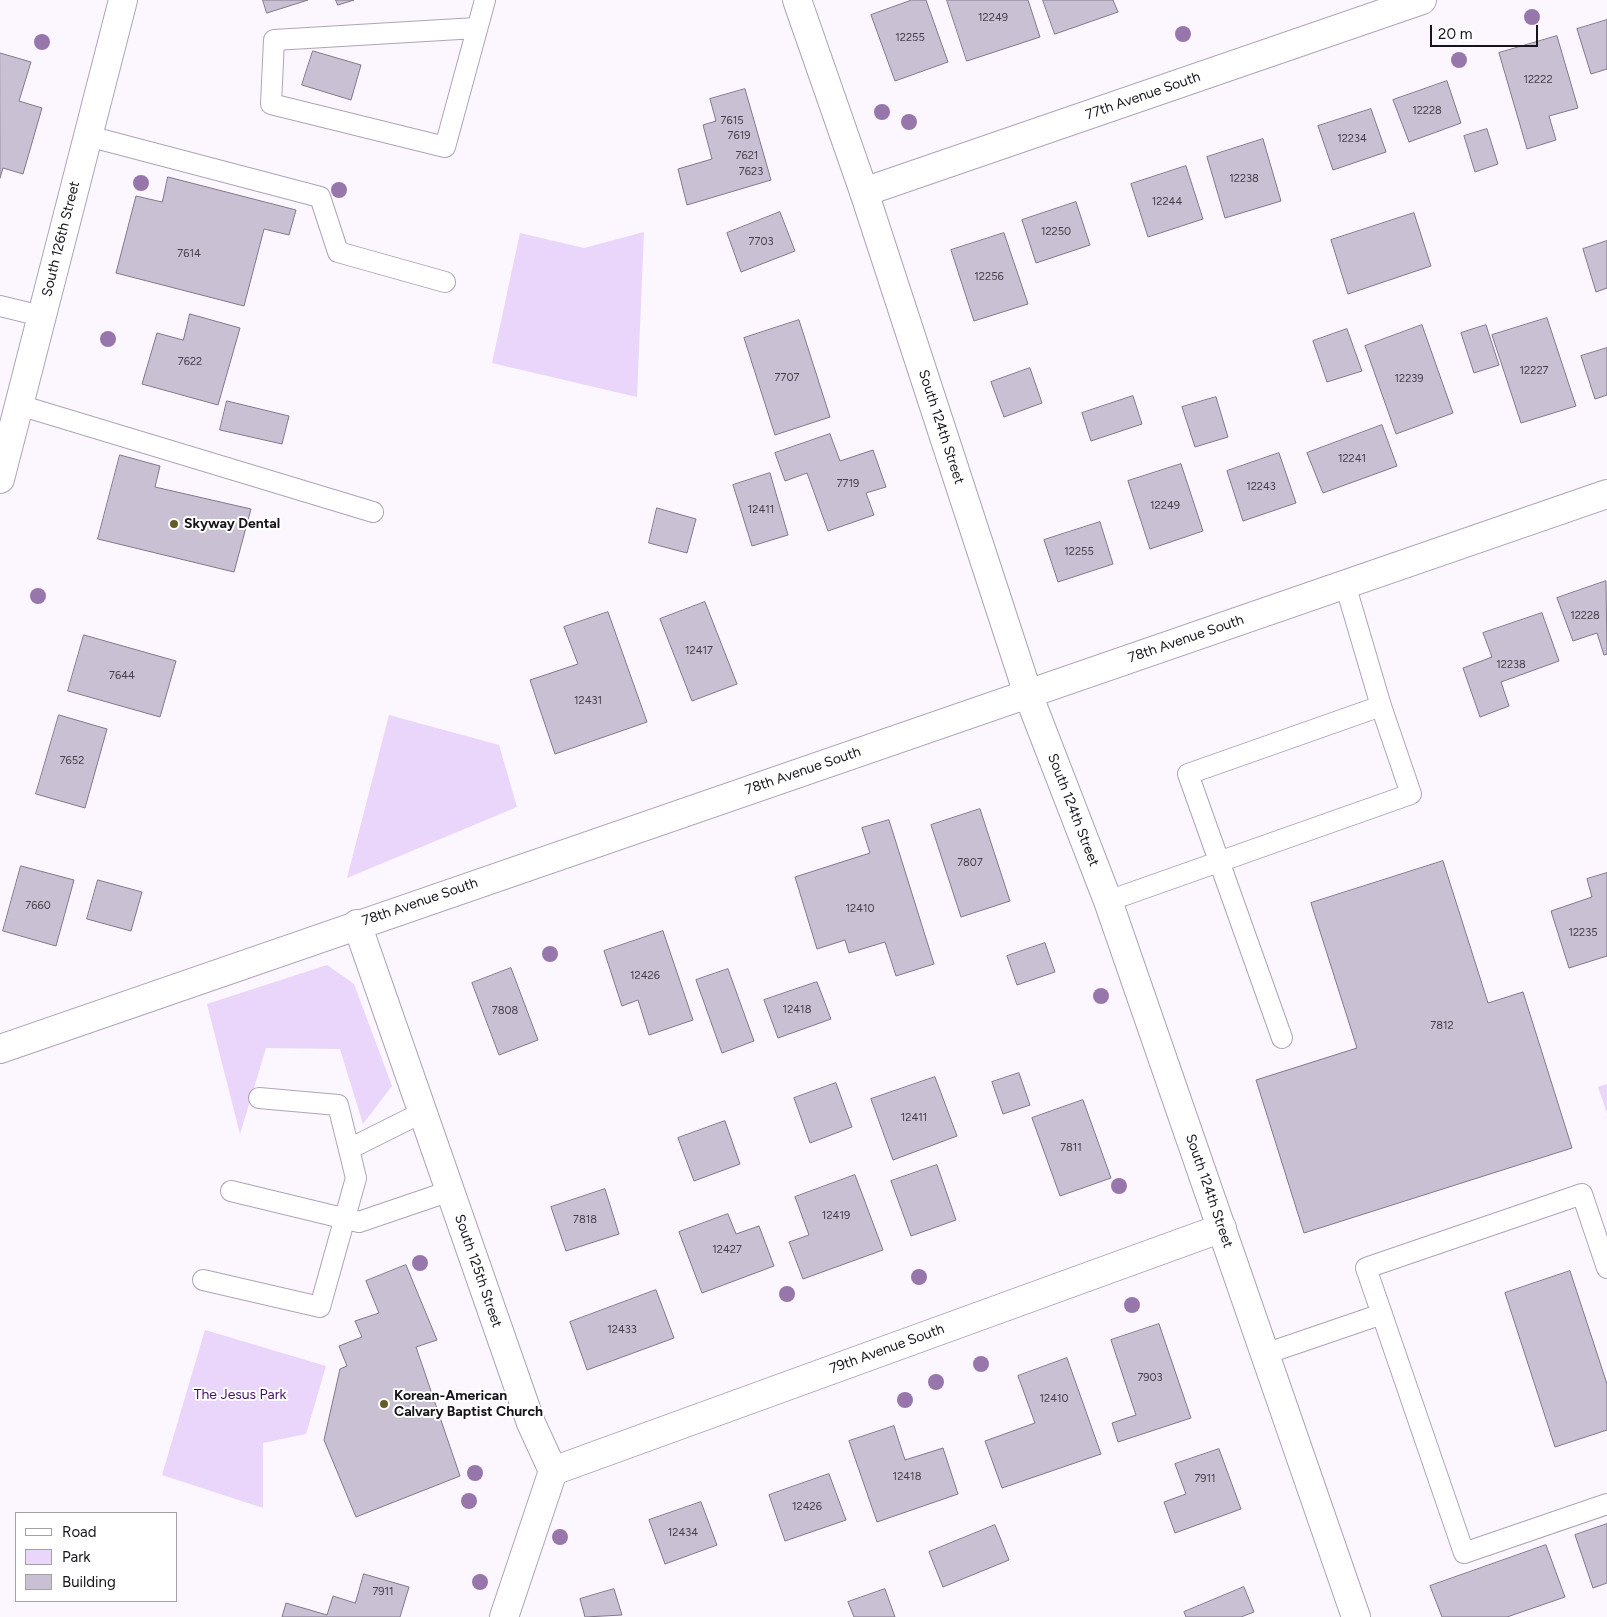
<!DOCTYPE html>
<style>
body{margin:0}
#map{position:relative;width:1607px;height:1617px;overflow:hidden;background:#fbf6ff;font-family:Figtree,sans-serif}
canvas{display:block}
.legend{position:absolute;left:15px;top:1512px;width:162px;height:90px;box-sizing:border-box;background:#fff;border:1px solid #a2a1a3;margin:0;padding:6px 9px;list-style:none;font-size:15px;color:#17131a}
.legend li{display:flex;align-items:center;gap:10px;height:25px}
.legend b{width:25px;border:1px solid #a2a1a3}
.scale{position:absolute;left:1430px;top:25px;width:108px;height:22px;box-sizing:border-box;border:2px solid #17131a;border-top:0;padding-left:6px;font-size:15px;line-height:18px;white-space:nowrap;color:#17131a;-webkit-text-stroke:4px #fff;paint-order:stroke}
</style>
<div id="map">
<canvas width="1607" height="1617"></canvas>
<ul class="legend">
<li><b style="height:6px;background:#fff"></b>Road</li>
<li><b style="height:14px;background:#e9d6fa"></b>Park</li>
<li><b style="height:14px;background:#cac0d4"></b>Building</li>
</ul>
<div class="scale">20 m</div>
</div>
<script>
const context = document.querySelector('canvas').getContext('2d');
context.lineJoin = 'round';
function fillPath(path, color) { context.fillStyle = color; context.fill(path, 'evenodd'); }
function stroke(path, color, width, dash) { context.strokeStyle = color; context.lineWidth = width; context.lineCap = dash ? 'butt' : 'round'; context.setLineDash(dash || []); context.stroke(path); }
function label(font, color, halo, rows, align = 'center') {
  context.font = font + ' Figtree,sans-serif'; context.lineWidth = 4; context.setLineDash([]); context.textBaseline = 'middle'; context.strokeStyle = halo; context.fillStyle = color; for (const [text, x, y, turn = 0] of rows) {
    context.save(); context.translate(x, y); context.rotate((+turn || 0) * Math.PI / 180); context.textAlign = isNaN(turn) ? turn : align; if (halo) context.strokeText(text, 0, 0); context.fillText(text, 0, 0); context.restore();
  }
}
fillPath(new Path2D(`
 M644 232 637 397 492 363 520 233 584 248Z
 M389 715 499 745 517 807 347 878Z
 M327 965 354 984 392 1086 363 1124 340 1049 266 1048 240 1134 207 1004Z
 M1607 1084V1113L1598 1087Z
 M205 1330 326 1366 306 1434 263 1443V1508L162 1475Z`), '#e9d6fa');
const building = new Path2D(`
 M263 0H308L267 13Z
 M336 0H354L338 5Z
 M912 0H926L948 62 895 81 871 15Z
 M947 0H1028L1040 37 967 61Z
 M1043 0H1113L1118 12 1055 34Z
 M1607 20V69L1591 74 1577 29Z
 M1557 36 1578 108 1549 116 1556 140 1527 149 1499 53Z
 M313 51 361 65 351 100 302 85Z
 M0 53 31 62 19 101 42 108 23 174 3 168 0 178Z
 M1447 81 1461 123 1409 142 1393 100Z
 M745 89 771 180 687 205 678 169 712 159 703 125 716 121 710 99Z
 M1371 109 1386 152 1333 170 1318 126Z
 M1487 129 1498 164 1475 172 1464 136Z
 M1263 139 1281 201 1225 218 1207 157Z
 M1186 166 1203 219 1148 237 1131 184Z
 M168 177 296 210 289 235 264 229 244 306 116 273 136 196 162 202Z
 M1076 202 1090 245 1036 263 1022 220Z
 M780 212 795 251 741 272 727 233Z
 M1414 213 1431 266 1348 294 1331 240Z
 M1004 233 1028 304 974 321 951 250Z
 M1607 241V288L1596 292 1583 249Z
 M190 314 240 328 218 405 142 384 157 333 183 340Z
 M1547 318 1576 406 1521 423 1492 335Z
 M799 320 830 417 775 435 744 338Z
 M1422 325 1453 413 1396 434 1365 346Z
 M1486 325 1499 365 1474 373 1461 333Z
 M1347 329 1362 371 1327 382 1313 341Z
 M1607 348V395L1595 399 1581 356Z
 M1030 368 1042 403 1004 417 991 382Z
 M1133 396 1142 424 1091 441 1082 413Z
 M1216 397 1228 437 1195 447 1182 407Z
 M227 401 289 416 282 444 220 430Z
 M1382 425 1397 466 1323 493 1307 453Z
 M830 434 840 461 873 450 886 487 866 493 874 515 828 531 807 473 785 481 775 453Z
 M1279 453 1296 503 1243 521 1227 471Z
 M120 455 160 466 155 487 251 509 234 572 98 539Z
 M1181 464 1203 531 1150 549 1128 481Z
 M770 473 788 535 752 546 733 485Z
 M657 508 696 519 687 553 649 543Z
 M1100 522 1113 564 1058 582 1044 540Z
 M1606 581 1607 654 1604 655 1597 633 1573 641 1557 598Z
 M705 602 737 684 692 701 660 619Z
 M608 612 647 722 555 754 530 680 578 664 564 627Z
 M1542 613 1559 661 1501 682 1509 706 1480 717 1463 668 1492 657 1483 633Z
 M84 635 176 661 160 717 68 691Z
 M59 715 107 729 85 808 36 794Z
 M980 809 1010 901 961 917 931 825Z
 M889 820 934 964 896 976 885 942 849 953 845 940 817 949 795 877 870 853 862 828Z
 M1443 861 1488 1003 1523 992 1572 1148 1304 1233 1256 1080 1357 1048 1311 903Z
 M21 866 74 880 56 946 3 931Z
 M1607 873V956L1569 968 1551 911 1592 897 1587 879Z
 M98 880 142 892 131 931 87 919Z
 M663 931 693 1020 649 1035 638 1000 622 1006 604 951Z
 M1045 943 1055 972 1017 985 1007 956Z
 M511 968 538 1040 499 1055 472 983Z
 M728 969 754 1041 722 1053 696 980Z
 M817 982 831 1019 778 1038 764 1000Z
 M1019 1073 1030 1105 1003 1114 992 1082Z
 M935 1077 957 1136 893 1160 871 1099Z
 M836 1083 852 1127 810 1143 794 1098Z
 M1083 1100 1111 1178 1060 1196 1032 1118Z
 M725 1121 740 1164 694 1181 678 1138Z
 M937 1165 956 1220 911 1236 891 1181Z
 M855 1175 883 1250 803 1279 789 1242 809 1235 795 1197Z
 M605 1189 619 1234 566 1251 551 1207Z
 M728 1214 736 1234 759 1226 774 1266 702 1293 679 1232Z
 M406 1265 437 1340 416 1347 460 1476 356 1517 324 1440 340 1369 347 1366 339 1346 362 1337 355 1321 379 1313 366 1281Z
 M1570 1271 1607 1384V1430L1555 1447 1505 1293Z
 M656 1290 674 1338 587 1370 570 1322Z
 M1159 1324 1191 1418 1118 1442 1112 1423 1136 1415 1111 1340Z
 M1067 1358 1101 1454 1002 1488 985 1441 1035 1423 1018 1376Z
 M894 1426 905 1460 943 1448 958 1494 877 1522 849 1441Z
 M1219 1449 1241 1509 1175 1533 1164 1502 1186 1494 1175 1464Z
 M829 1474 846 1520 785 1541 769 1495Z
 M701 1502 717 1545 665 1564 649 1520Z
 M1607 1524V1583L1593 1588 1575 1535Z
 M995 1525 1009 1560 943 1587 929 1552Z
 M1546 1545 1565 1597 1507 1617H1442L1430 1586Z
 M364 1574 409 1587 400 1617H282L286 1603 327 1615 333 1596 355 1603Z
 M1244 1587 1254 1612 1241 1617H1186L1184 1612Z
 M614 1589 622 1615 585 1617 580 1599Z
 M885 1589 895 1617H854L848 1602Z`);
fillPath(building, '#cac0d4');
stroke(building, '#82788b', 1);
const lane = new Path2D(`
 M476 28 274 40 271 104 445 147 485 0
 M88 136 320 197 338 252 445 282
 M0 306 41 316
 M19 405 373 512
 M1108 901 1411 794 1381 706 1345 584
 M1282 1038 1188 774 1381 706
 M349 1149 423 1112
 M231 1191 359 1222 450 1191
 M1607 1268 1582 1194 1366 1268 1464 1553 1607 1504
 M203 1280 320 1307 356 1178 338 1105 259 1098
 M1265 1354 1382 1314`);
const street = new Path2D(`
 M864 192 1422 0
 M0 479 123 0
 M357 924 531 1423 553 1471 504 1617
 M553 1471 1222 1228`);
const secondary = new Path2D(`
 M797 0 864 192 1028 694 1108 901 1356 1617
 M0 1049 1607 494`);
stroke(lane, '#aea4b7', 22);
stroke(street, '#aea4b7', 30);
stroke(secondary, '#aea4b7', 30);
stroke(lane, '#fff', 20);
stroke(street, '#fff', 28);
stroke(secondary, '#fff', 28);
context.fillStyle = '#9777ab';
for (const [x, y] of [
 [1532,17],
 [1183,34],
 [42,42],
 [1459,60],
 [882,112],
 [909,122],
 [141,183],
 [339,190],
 [108,339],
 [38,596],
 [550,954],
 [1101,996],
 [1119,1186],
 [420,1263],
 [919,1277],
 [787,1294],
 [1132,1305],
 [981,1364],
 [936,1382],
 [905,1400],
 [475,1473],
 [469,1501],
 [560,1537],
 [480,1582]
]) { context.beginPath(); context.arc(x, y, 8, 0, 2 * Math.PI); context.fill(); }
for (const [x, y, r, color] of [
 [174,524,5,"#655b27"],
 [384,1404,5,"#655b27"]
]) { const dot = new Path2D(); dot.arc(x, y, r, 0, 2 * Math.PI); context.fillStyle = color; context.fill(dot); stroke(dot, '#fff', 2); }
label('11px', '#443e48', null, [
 ["12249",993,18],
 ["12255",910,38],
 ["12222",1538,80],
 ["12228",1427,111],
 ["7615",732,121],
 ["7619",739,136],
 ["12234",1352,139],
 ["7621",747,156],
 ["7623",751,172],
 ["12238",1244,179],
 ["12244",1167,202],
 ["12250",1056,232],
 ["7703",761,242],
 ["7614",189,254],
 ["12256",989,277],
 ["7622",190,362],
 ["12227",1534,371],
 ["7707",787,378],
 ["12239",1409,379],
 ["12241",1352,459],
 ["7719",848,484],
 ["12243",1261,487],
 ["12249",1165,506],
 ["12411",761,510],
 ["12255",1079,552],
 ["12228",1585,616],
 ["12417",699,651],
 ["12238",1511,665],
 ["7644",122,676],
 ["12431",588,701],
 ["7652",72,761],
 ["7807",970,863],
 ["7660",38,906],
 ["12410",860,909],
 ["12235",1583,933],
 ["12426",645,976],
 ["12418",797,1010],
 ["7808",505,1011],
 ["7812",1442,1026],
 ["12411",914,1118],
 ["7811",1071,1148],
 ["12419",836,1216],
 ["7818",585,1220],
 ["12427",727,1250],
 ["12433",622,1330],
 ["7903",1150,1378],
 ["12410",1054,1399],
 ["12418",907,1477],
 ["7911",1205,1479],
 ["12426",807,1507],
 ["12434",683,1533],
 ["7911",383,1592]
]);
label('14px', '#17131a', '#fff', [
 ["77th Avenue South",1143,96,-19],
 ["South 126th Street",61,239,-76],
 ["South 124th Street",941,427,72],
 ["78th Avenue South",1186,639,-19],
 ["78th Avenue South",803,771,-19],
 ["South 124th Street",1073,810,69],
 ["78th Avenue South",420,902,-19],
 ["South 124th Street",1209,1191,71],
 ["South 125th Street",478,1271,71],
 ["79th Avenue South",887,1349,-20]
]);
label('bold 14px', '#17131a', '#fff', [
 ["Skyway Dental",184,524],
 ["Korean-American",394,1396],
 ["Calvary Baptist Church",394,1412]
], 'left');
label('14px', '#460f66', '#fff', [
 ["The Jesus Park",240,1395]
]);
</script>
